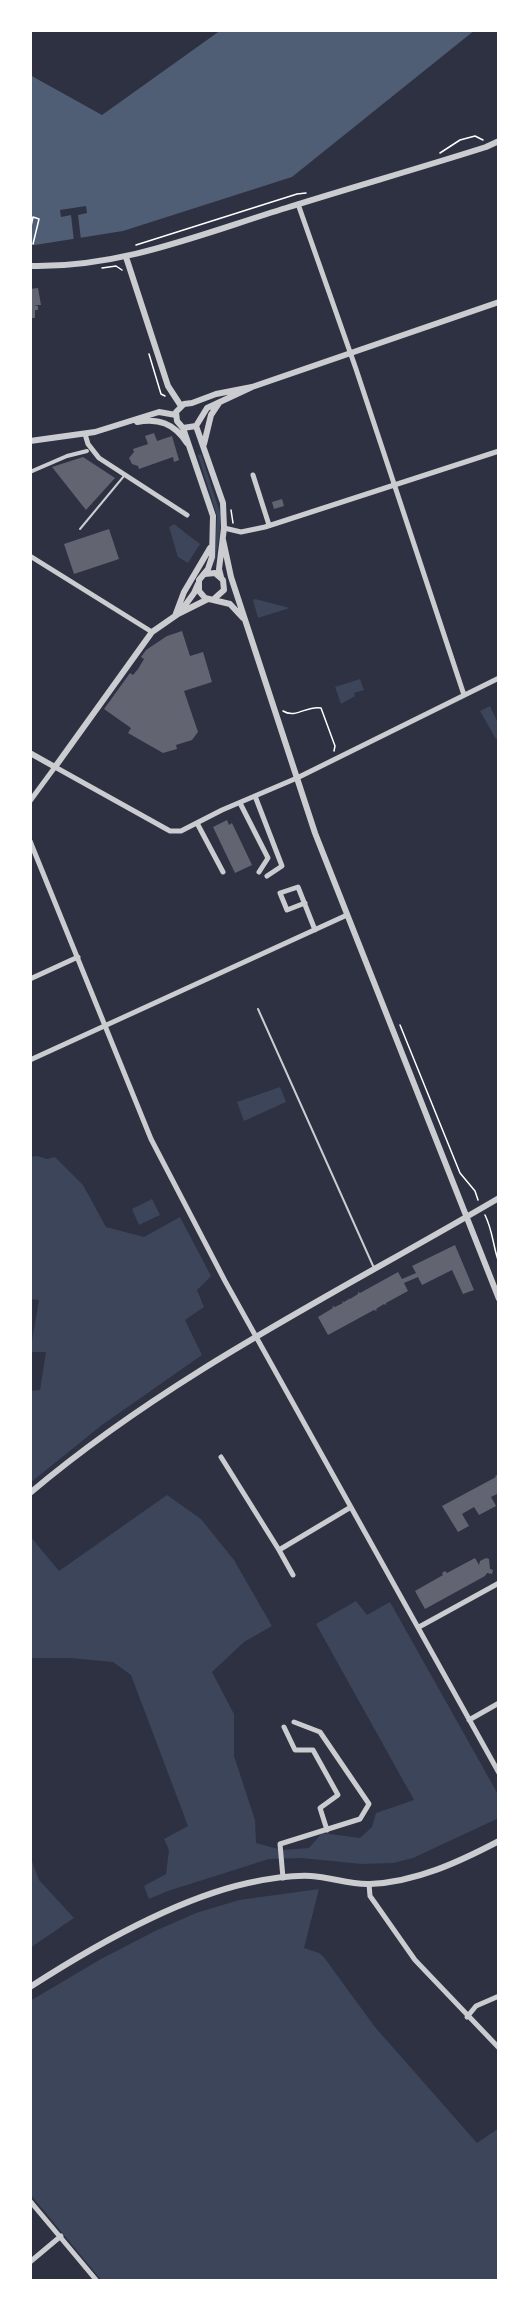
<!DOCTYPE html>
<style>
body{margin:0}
#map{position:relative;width:529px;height:2311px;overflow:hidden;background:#2d3142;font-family:"Public Sans",sans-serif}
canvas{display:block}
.frame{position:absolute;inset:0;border:32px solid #fff;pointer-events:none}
</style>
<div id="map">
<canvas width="529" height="2311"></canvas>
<div class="frame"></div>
</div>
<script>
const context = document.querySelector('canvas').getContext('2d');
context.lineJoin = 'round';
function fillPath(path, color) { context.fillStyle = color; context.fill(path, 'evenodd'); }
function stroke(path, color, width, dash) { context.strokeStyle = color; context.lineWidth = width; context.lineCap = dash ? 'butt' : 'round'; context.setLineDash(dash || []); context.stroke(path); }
fillPath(new Path2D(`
 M201 454 220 513V532L214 569 217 516 198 455Z
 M174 524 200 544 188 563 178 557 169 527Z
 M255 599 290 608 258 618 253 600Z
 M360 679 364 690 354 693 355 696 341 704 335 687Z
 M490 706 499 725V738L496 739 480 711Z
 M280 1087 286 1102 244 1121 237 1102Z
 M37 1156 47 1159 55 1157 83 1185 106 1227 144 1237 180 1217 211 1276 197 1290 204 1307 185 1320 202 1355 102 1425 30 1483V1391L40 1390 46 1352H30L39 1300 30 1299V1157Z
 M152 1199 160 1215 139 1225 132 1209Z
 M167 1495 201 1519 234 1560 272 1626 244 1642 212 1672 234 1714V1756L255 1820 256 1843 282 1850 309 1848 322 1833 360 1838 372 1827 376 1813 414 1800 316 1624 356 1601 367 1615 390 1602 499 1796V1818L413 1858 393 1863 362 1864 301 1858 269 1859 168 1891 149 1899 144 1886 166 1874 169 1850 164 1839 188 1826 131 1675 113 1662 70 1658H30V1536L59 1571Z
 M30 1856 39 1880 74 1918 30 1948Z
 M319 1889 304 1948 319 1953 323 1956 375 2027 477 2143 499 2128V2281H102L30 2194V2001L101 1959 155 1931 196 1913 239 1900Z`), '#3c4559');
fillPath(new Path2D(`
 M221 30H475L292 177 123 231 35 245 30 244V75L102 115Z`), '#4f5d75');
fillPath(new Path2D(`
 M86 206 87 213 78 215 81 240 74 241 71 215 61 217 60 210Z`), '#2d3142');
fillPath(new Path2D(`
 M38 288 41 305H34L38 306V310H35V318H30V289Z
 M154 433 157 441 172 436 179 460 174 462 173 457 139 469 138 466 132 464 129 458 134 452 133 449 148 444 145 436Z
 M83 457 115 478 86 510 52 467Z
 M282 499 284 506 274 509 272 502Z
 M109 529 119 559 74 574 64 544Z
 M182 631 190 656 203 652 212 682 184 691 198 732 192 740 176 745 177 749 163 753 128 733 131 728 104 709 130 673 133 675 138 669 144 659 141 657 146 650 167 636Z
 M227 820 229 825 232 823 252 865 235 873 213 827Z
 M455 1245 474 1290 463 1294 452 1270 422 1285 418 1277 404 1283 408 1291 386 1303V1305L384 1304 376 1309 377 1311 374 1310 328 1335 318 1317 333 1308 332 1306 335 1307 343 1303 342 1301 344 1302 349 1299 348 1298 350 1299 358 1294V1292L360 1293 398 1272 402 1279 416 1273 412 1266Z
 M499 1474V1493L491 1497 496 1506 479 1515 474 1507 462 1514 469 1526 458 1532 442 1506 496 1477 495 1476Z
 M475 1558 479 1565 480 1561 486 1558 489 1559 490 1569 493 1570 492 1574 487 1573 485 1576 425 1609 415 1591 443 1575 442 1573 445 1571 447 1573Z`), '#626471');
stroke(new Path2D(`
 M440 153 460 140 475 136 483 140
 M30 231 33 217 39 219 33 244
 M136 245 297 194 306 193
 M102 268 116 266 122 270
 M149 354 161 394 165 396
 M231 510 233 523
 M283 711C296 719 307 705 321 708L335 746 334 751
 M400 1025 460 1173 475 1191 478 1200
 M485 1215C493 1231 493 1247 499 1263`), '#fff', 1.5);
stroke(new Path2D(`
 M80 529 124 476
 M258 1009 374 1268`), '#caccd0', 2);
stroke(new Path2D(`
 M30 472 67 456 87 451`), '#caccd0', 4);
stroke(new Path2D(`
 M298 204 356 369 464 695
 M85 434 88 444 99 458 187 515
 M253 475 269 525
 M224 528 241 532 265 527 499 451
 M30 556 152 632
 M255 796 282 866 267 876
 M30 801 55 767 170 831H181L222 810 297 778 499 678
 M240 803 268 858 259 872
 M197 823 223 872
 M30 841 151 1139 225 1281 499 1773
 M305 903 287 910 280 893 298 887 315 930
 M30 979 78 957
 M30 1060 347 915
 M221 1457 279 1550 351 1507
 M279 1550 293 1575
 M419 1627 499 1583
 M469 1720 499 1703
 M284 1727 295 1750H313L338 1795 320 1808 327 1830
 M283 1878 280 1844 360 1819 369 1804 320 1732 294 1722
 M369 1884 370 1896 375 1903 415 1960 499 2048
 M467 2017 476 2006 499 1996
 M30 2201 97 2281
 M30 2262 61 2236`), '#caccd0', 5);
stroke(new Path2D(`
 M126 257 168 386 181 406
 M30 266C121 268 201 234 286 208 353 187 420 168 486 147L499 141
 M252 387 207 408 196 426 183 428 177 421 176 412 184 404 192 403 216 394 252 387 499 302
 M137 422C158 418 174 423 187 443
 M196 426 223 503 224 528 219 569 221 577
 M183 428 213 516 212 557 208 569 199 580V591L205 598 230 604 243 618
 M30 441 95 432 159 412 176 415
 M204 444 211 415 219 403
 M223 540 231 577 315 833 499 1299
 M205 574 215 573 223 580 224 590 215 598
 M181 611 194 593 198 584
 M175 616 184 592 210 548
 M30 753 55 767 152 632 178 614 208 599
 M30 1493C172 1373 339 1292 499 1198
 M30 1987C92 1947 176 1899 248 1883 267 1879 291 1875 311 1876 331 1877 350 1885 370 1884 416 1882 459 1862 499 1841`), '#caccd0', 6);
</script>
